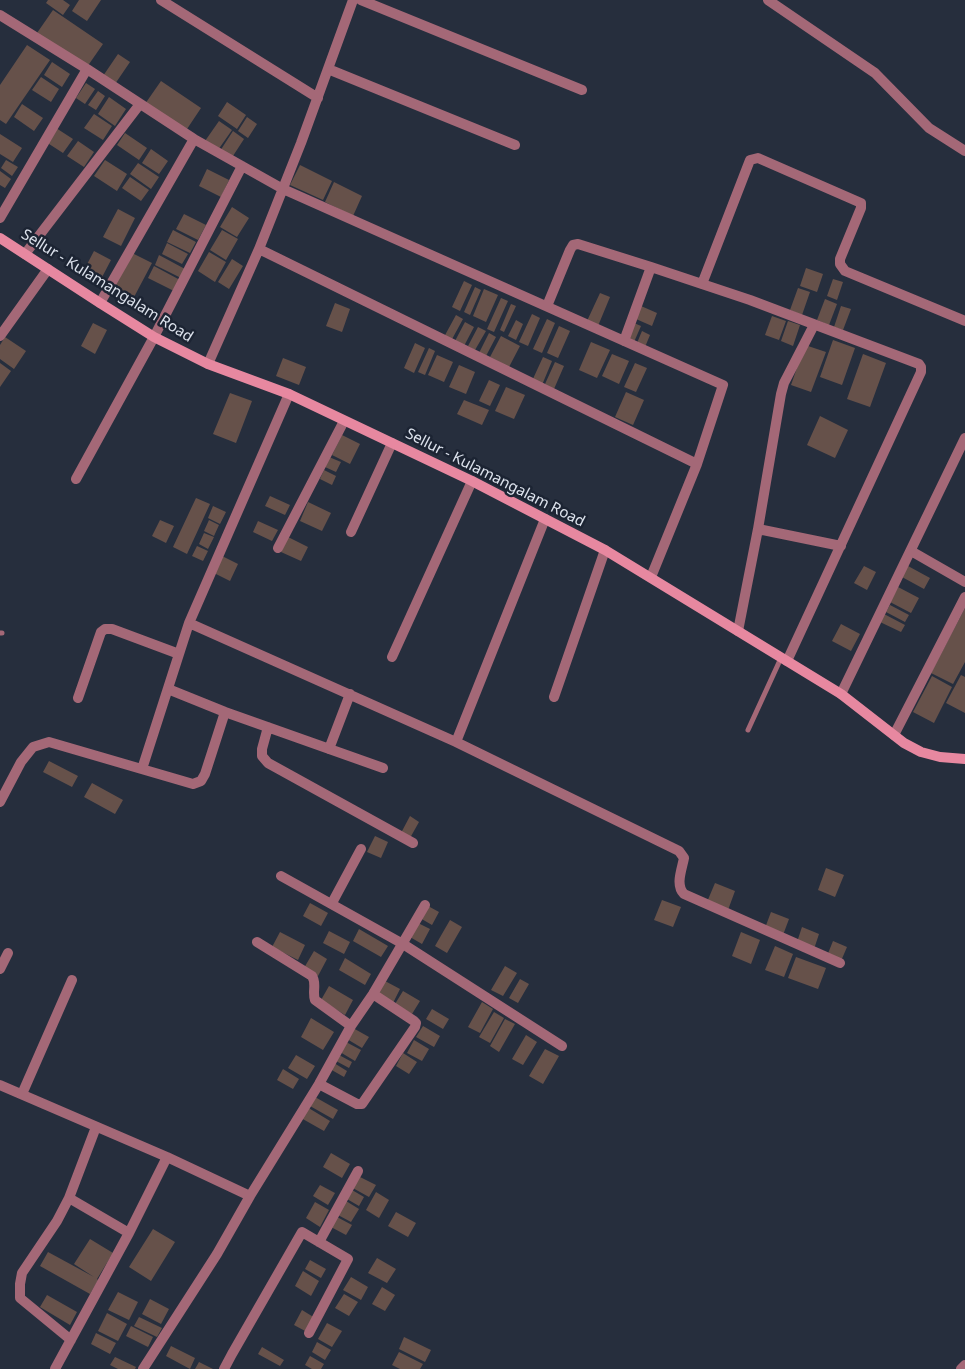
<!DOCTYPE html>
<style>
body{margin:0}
canvas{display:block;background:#262e3d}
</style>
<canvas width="965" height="1369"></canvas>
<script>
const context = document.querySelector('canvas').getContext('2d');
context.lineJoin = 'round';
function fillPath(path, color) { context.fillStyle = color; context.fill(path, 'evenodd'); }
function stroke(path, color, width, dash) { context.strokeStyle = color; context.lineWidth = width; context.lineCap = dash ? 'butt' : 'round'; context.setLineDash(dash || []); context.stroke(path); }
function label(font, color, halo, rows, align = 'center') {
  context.font = font + ' "Noto Sans",sans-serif'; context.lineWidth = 5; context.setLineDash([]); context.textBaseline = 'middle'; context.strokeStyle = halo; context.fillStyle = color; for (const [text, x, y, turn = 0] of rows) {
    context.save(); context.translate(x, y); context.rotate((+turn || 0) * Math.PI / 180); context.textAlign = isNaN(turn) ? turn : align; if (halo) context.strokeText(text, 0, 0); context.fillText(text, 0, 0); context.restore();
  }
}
fillPath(new Path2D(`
 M48 0H63L70 5 63 15 46 3Z
 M79 0H101L87 21 72 11Z
 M53 10 103 44 87 67 37 33Z
 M27 45 50 60 6 124 0 120V85Z
 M118 54 130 62 115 84 103 76Z
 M52 62 70 74 62 87 44 75Z
 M41 77 59 89 51 102 32 90Z
 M161 81 201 108 185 132 145 104Z
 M86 83 95 89 85 104 76 98Z
 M98 91 105 96 96 110 88 105Z
 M109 97 126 109 115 126 98 114Z
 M227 102 246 115 237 129 218 116Z
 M22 104 43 118 34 131 14 117Z
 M94 114 112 126 103 140 84 128Z
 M247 117 257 124 248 138 238 131Z
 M219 121 232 130 218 150 205 141Z
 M56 128 73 139 63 153 46 142Z
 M233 131 244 139 231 159 220 151Z
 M125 133 147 148 139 160 117 145Z
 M0 134 22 148 13 162 0 154Z
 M78 141 94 152 84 167 67 156Z
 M151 149 168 161 159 174 142 163Z
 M6 160 18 167 12 176 1 168Z
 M105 160 127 174 117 191 94 176Z
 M138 163 159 177 151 189 130 174Z
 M300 165 332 181 323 200 290 185Z
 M207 169 229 180 221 197 199 186Z
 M0 171 11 179 5 188 0 185Z
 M130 177 149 190 141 201 122 188Z
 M334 182 362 196 353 216 325 202Z
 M232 207 249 218 237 237 220 227Z
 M118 209 135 218 121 246 103 237Z
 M184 214 206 225 198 240 176 229Z
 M173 230 196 242 190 253 167 242Z
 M222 230 238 239 226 260 210 250Z
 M167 243 188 254 182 264 162 254Z
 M94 251 111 260 100 281 83 272Z
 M130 252 152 263 133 299 112 288Z
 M209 252 226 262 215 282 198 271Z
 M159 255 185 269 181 278 155 265Z
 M232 259 243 266 229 289 218 282Z
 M154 266 180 280 174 291 148 278Z
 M806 268 823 274 817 292 800 286Z
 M833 279 843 282 837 300 827 296Z
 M464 281 472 285 460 311 452 307Z
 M475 287 481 290 470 315 464 312Z
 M798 288 810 292 802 315 790 310Z
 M484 289 498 295 486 322 473 316Z
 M600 293 610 297 598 326 587 321Z
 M501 298 508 301 494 332 487 329Z
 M825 299 837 304 829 325 817 320Z
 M335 303 350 309 342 332 326 326Z
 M511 304 516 306 504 332 500 330Z
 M641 306 657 313 652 326 636 319Z
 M841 306 851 309 843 330 834 327Z
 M532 314 540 318 528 346 519 342Z
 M456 315 463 319 451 341 444 337Z
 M772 316 786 321 779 340 765 335Z
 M547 319 555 323 542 353 533 349Z
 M516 320 523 324 516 340 508 336Z
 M788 321 800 325 793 346 781 341Z
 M465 322 474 327 464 346 455 341Z
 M93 323 107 330 95 354 81 346Z
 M634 323 641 326 634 342 627 339Z
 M559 326 570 331 558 358 547 353Z
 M478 327 486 331 475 350 468 346Z
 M642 331 650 335 645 347 637 343Z
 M489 333 496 337 486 356 479 353Z
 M501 336 520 346 509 367 490 357Z
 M5 337 26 351 14 369 0 359V345Z
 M833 340 855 348 842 385 820 377Z
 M591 342 610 350 597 378 579 370Z
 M415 343 425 348 414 373 404 368Z
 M805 345 826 352 811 392 791 385Z
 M429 348 435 351 425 375 418 372Z
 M612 354 629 361 619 384 602 376Z
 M863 354 886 363 870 407 847 399Z
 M437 355 453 362 444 382 428 375Z
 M543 357 552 361 542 385 532 381Z
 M283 358 306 367 299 385 276 376Z
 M555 362 564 366 554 389 545 384Z
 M0 363 11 371 0 387Z
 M635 363 647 368 636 392 624 387Z
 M459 365 475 372 466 394 449 387Z
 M489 380 500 385 490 406 479 401Z
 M506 387 525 395 514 419 495 411Z
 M626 392 644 400 633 425 615 417Z
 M230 393 252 401 236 443 213 434Z
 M464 400 489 410 482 425 457 414Z
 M820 416 848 430 835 458 807 445Z
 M342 435 360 444 350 464 332 455Z
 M329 457 341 462 336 472 325 467Z
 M324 470 336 476 332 485 320 479Z
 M270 496 290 505 285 515 265 506Z
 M196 498 210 504 187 554 173 547Z
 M308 502 331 513 322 531 300 521Z
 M213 506 226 512 220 524 208 518Z
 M160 520 174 526 166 543 152 536Z
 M209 520 219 525 214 536 204 531Z
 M258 521 278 530 272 541 253 532Z
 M204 533 214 537 208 549 199 544Z
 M288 537 308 547 301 561 281 552Z
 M197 546 208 551 203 561 192 556Z
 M222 556 238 564 230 581 214 573Z
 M864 566 876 572 867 590 854 583Z
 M908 566 930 578 924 589 902 577Z
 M898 587 919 598 911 613 890 602Z
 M890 605 909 615 905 622 886 612Z
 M965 608V662L953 684 931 673Z
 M884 614 905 625 901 632 880 622Z
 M841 624 860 634 851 651 832 641Z
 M961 675 965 677V713L946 703Z
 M932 676 952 687 934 723 913 712Z
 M49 761 78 776 72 787 43 772Z
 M92 783 123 800 115 814 84 797Z
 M410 816 419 822 410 838 401 833Z
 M375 836 388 842 381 858 367 852Z
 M826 868 844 875 835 897 818 890Z
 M715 883 735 891 728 910 707 902Z
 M662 900 681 907 673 927 654 920Z
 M310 903 328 913 321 926 303 916Z
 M428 906 439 912 432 925 420 918Z
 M771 912 789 919 783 935 765 928Z
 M450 920 462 927 447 953 435 946Z
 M418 923 430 929 422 944 410 937Z
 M802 927 819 934 814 949 797 942Z
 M359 929 388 946 381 957 353 941Z
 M329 931 350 942 344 954 323 943Z
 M280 932 305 945 298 960 272 947Z
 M741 932 760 940 751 964 732 956Z
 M833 941 847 947 841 961 827 956Z
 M775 946 793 954 784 977 765 970Z
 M314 951 327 959 318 976 304 968Z
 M796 957 826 968 818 989 788 978Z
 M345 958 371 974 365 985 339 970Z
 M505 966 517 973 503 996 491 990Z
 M520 979 529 984 518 1003 509 998Z
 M385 981 400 989 393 1003 377 994Z
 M329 986 353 1000 345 1015 321 1000Z
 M403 991 420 1001 412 1014 395 1004Z
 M482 1002 493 1009 480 1033 468 1027Z
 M432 1009 449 1019 443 1029 426 1019Z
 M494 1012 504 1018 490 1043 479 1037Z
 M311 1018 334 1032 323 1050 301 1037Z
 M505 1019 515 1024 499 1052 490 1046Z
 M423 1026 440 1036 434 1047 416 1037Z
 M353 1028 369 1037 362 1048 347 1039Z
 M526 1035 537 1042 523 1065 512 1059Z
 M414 1040 429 1049 422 1061 407 1053Z
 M346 1042 361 1050 355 1061 340 1052Z
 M545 1049 559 1056 543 1084 529 1076Z
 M403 1053 417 1062 409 1074 396 1066Z
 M296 1055 315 1066 307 1079 288 1068Z
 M339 1055 352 1062 349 1068 336 1061Z
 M334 1063 347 1071 344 1077 330 1069Z
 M283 1069 299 1079 293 1089 277 1080Z
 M315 1097 338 1110 333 1119 310 1106Z
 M307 1107 330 1121 324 1131 301 1118Z
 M331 1153 350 1164 342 1178 323 1167Z
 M358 1176 376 1185 369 1197 351 1187Z
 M320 1185 335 1193 328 1205 313 1196Z
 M352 1190 364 1197 359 1206 347 1199Z
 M376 1192 389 1200 379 1218 366 1210Z
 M346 1201 359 1209 351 1222 338 1215Z
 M315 1202 329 1210 320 1227 306 1218Z
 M396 1212 416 1223 408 1237 388 1226Z
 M337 1217 352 1225 346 1235 331 1227Z
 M153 1229 175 1242 151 1281 129 1267Z
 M90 1239 113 1253 97 1279 98 1280 90 1294 40 1266 48 1252 94 1277 74 1264Z
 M377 1258 396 1269 387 1283 368 1273Z
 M310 1260 326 1269 321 1278 305 1269Z
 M303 1271 319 1281 311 1296 295 1286Z
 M351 1277 368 1287 361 1300 343 1290Z
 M382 1287 395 1295 385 1311 372 1304Z
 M118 1292 138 1302 129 1320 108 1310Z
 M344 1294 358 1302 349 1316 335 1308Z
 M47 1295 77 1312 70 1325 40 1307Z
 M150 1299 169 1309 161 1324 142 1314Z
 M302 1310 315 1318 307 1332 294 1325Z
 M107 1313 127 1324 118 1341 98 1331Z
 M139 1317 162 1328 157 1337 134 1326Z
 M327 1323 342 1331 332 1347 318 1339Z
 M131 1326 153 1337 148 1347 126 1336Z
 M96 1333 116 1343 110 1354 91 1344Z
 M404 1337 431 1350 425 1362 399 1349Z
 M317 1342 331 1350 325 1360 312 1352Z
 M171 1346 195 1358 190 1369 166 1356Z
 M262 1347 284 1360 280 1366 258 1354Z
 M399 1352 423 1364 420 1369H400L392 1365Z
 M310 1356 324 1364 321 1369H312L305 1365Z
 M115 1357 136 1367 135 1369H118L110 1365Z
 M199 1362 213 1369H195Z`), '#66514a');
stroke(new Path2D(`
 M0 633H2
 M748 730 781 658`), '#a46877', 5);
stroke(new Path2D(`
 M161 0 318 98
 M361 0 582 90
 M768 0 875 73 929 128 965 151
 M0 15 87 69 194 139 283 189 723 385 697 464
 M328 69 515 145
 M0 218 87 69
 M259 249 697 464 651 577
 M25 254 140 104
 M702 284 750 160 758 158 861 203V208L840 259V264L845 271 965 321
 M100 303 194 139
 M547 306 570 250 573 245 578 244 651 267 750 300 919 364 921 367V372L787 661
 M0 336 48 269
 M624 341 651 267
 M208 364 259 249 301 143 353 0
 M289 394 189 623 456 742 545 519
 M76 479 154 337 242 166
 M758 529 841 546
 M351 532 392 443
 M278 548 344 421
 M911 551 965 582
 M738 631 758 529 781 394 784 383 814 325
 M392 657 472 481
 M168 689 225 712 383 768
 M841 694 965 438
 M554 697 605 550
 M78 698 101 632 105 629H112L179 654
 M268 727 262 749V756L268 763 413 843
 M894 735 965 597
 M456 742 679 851 684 858C682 869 675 885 684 894L840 963
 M329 749 350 694
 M142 769 189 623
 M0 802 21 762 33 747 49 742 193 784 201 781 205 774 225 712
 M281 876 403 944 562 1046
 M332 903 361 849
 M257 942 312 976C317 983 312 992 315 1000L351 1026
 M0 969 8 953
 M319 1084 357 1104H362L415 1027 416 1023 414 1021 373 994
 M0 1085 167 1157 129 1233 55 1369
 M22 1094 72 980
 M167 1157 250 1196
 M69 1198 129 1233
 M319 1242 358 1171
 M71 1340 20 1298V1284L22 1273 57 1221 69 1198 96 1127
 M143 1369 217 1254 250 1196 319 1084 351 1026 373 994 425 905
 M224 1369 232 1354 302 1232 348 1259 309 1333
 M961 1369 965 1365`), '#a46877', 10);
stroke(new Path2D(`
 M0 238 100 303 154 337 208 364 289 394 392 443 472 481 605 550 841 694 904 743 921 752 940 757 965 759`), '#e788a0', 10);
label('15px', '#dce2ec', '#1c2433', [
 ["Sellur - Kulamangalam Road",107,286,32],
 ["Sellur - Kulamangalam Road",495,478,27]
]);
</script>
